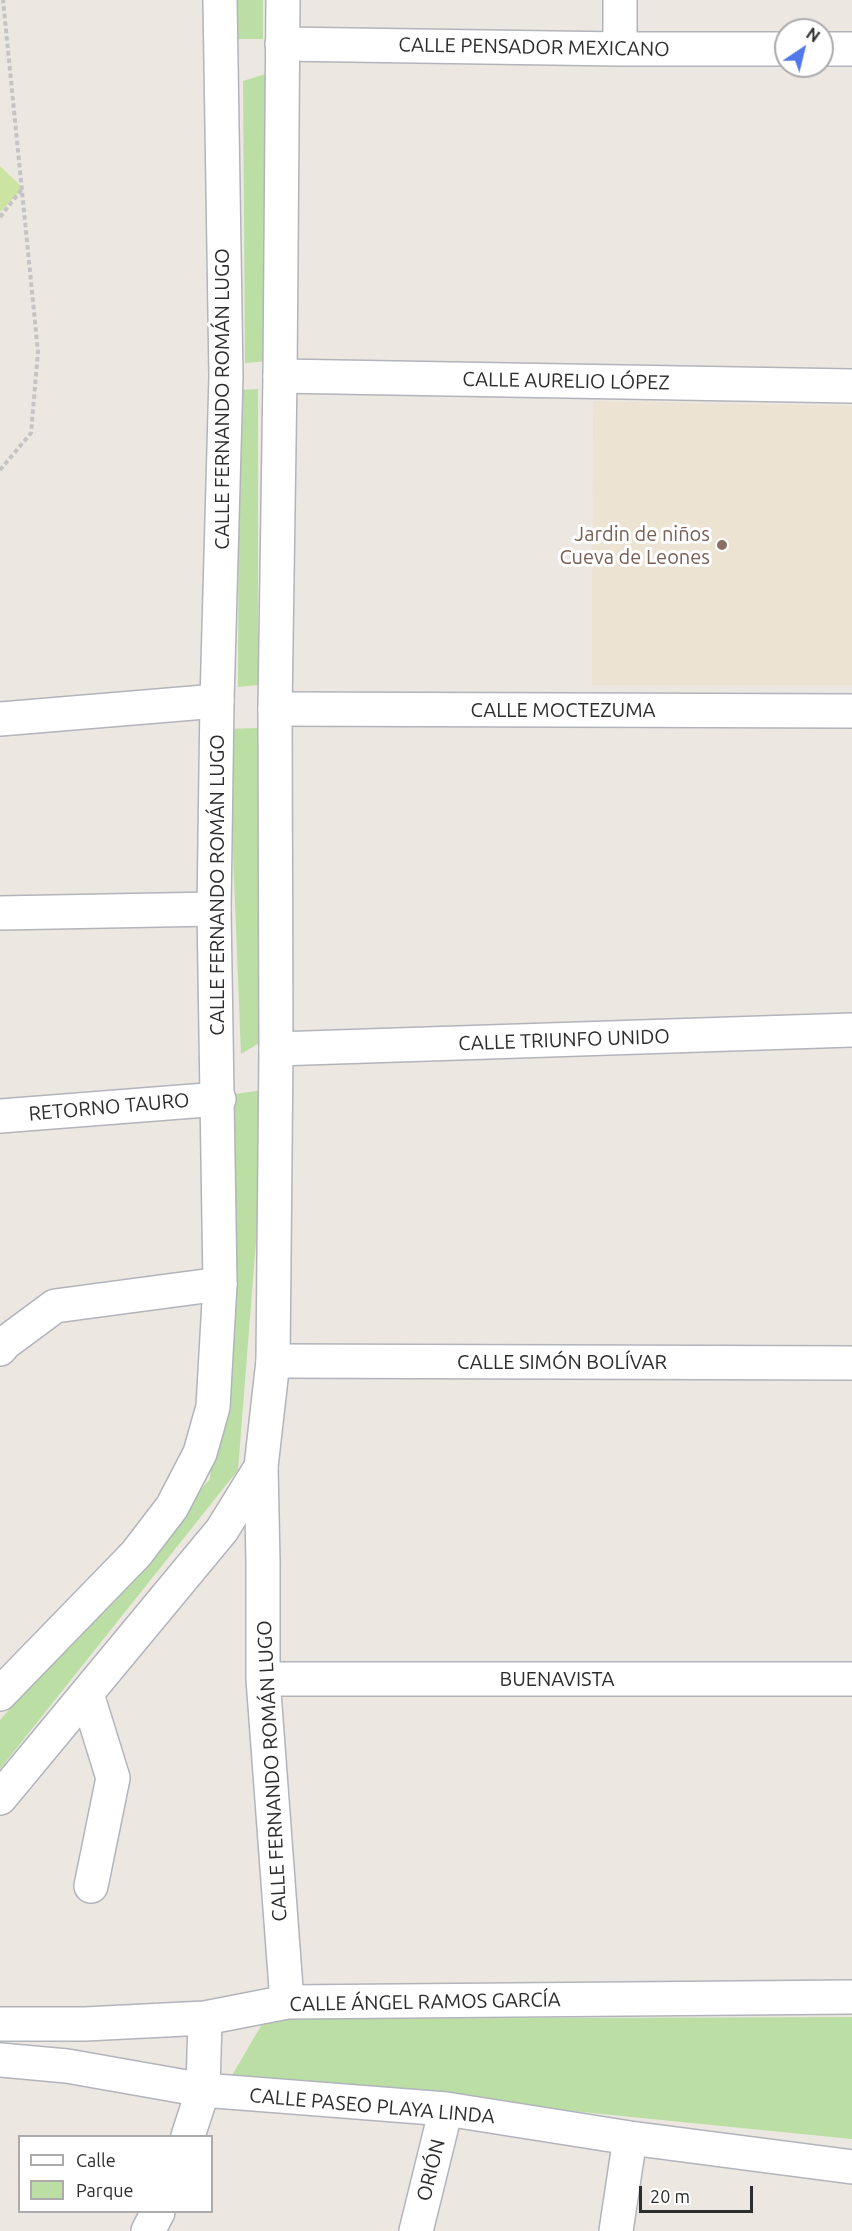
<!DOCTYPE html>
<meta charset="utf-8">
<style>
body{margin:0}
#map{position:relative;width:852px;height:2231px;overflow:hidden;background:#ede7e1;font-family:Ubuntu,sans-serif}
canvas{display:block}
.legend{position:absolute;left:18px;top:2135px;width:195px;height:78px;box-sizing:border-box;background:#fff;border:2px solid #ababab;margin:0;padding:8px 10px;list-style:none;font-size:18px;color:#2d2d2d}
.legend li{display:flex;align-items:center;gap:12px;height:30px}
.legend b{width:30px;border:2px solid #ababab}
.north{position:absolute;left:774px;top:18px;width:60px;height:60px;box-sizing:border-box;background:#fff;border:2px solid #ababab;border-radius:50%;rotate:35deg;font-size:16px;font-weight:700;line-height:24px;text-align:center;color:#2d2d2d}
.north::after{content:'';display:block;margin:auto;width:21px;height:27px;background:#5378e9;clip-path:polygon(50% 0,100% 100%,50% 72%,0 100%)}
.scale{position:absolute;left:639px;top:2186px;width:114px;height:27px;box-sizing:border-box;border:3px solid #2d2d2d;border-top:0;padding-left:8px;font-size:18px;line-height:21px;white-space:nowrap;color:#2d2d2d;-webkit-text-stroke:4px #fff;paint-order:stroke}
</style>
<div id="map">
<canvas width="852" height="2231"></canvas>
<ul class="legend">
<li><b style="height:8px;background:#fff"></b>Calle</li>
<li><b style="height:16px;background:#bbdea4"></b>Parque</li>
</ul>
<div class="north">N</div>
<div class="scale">20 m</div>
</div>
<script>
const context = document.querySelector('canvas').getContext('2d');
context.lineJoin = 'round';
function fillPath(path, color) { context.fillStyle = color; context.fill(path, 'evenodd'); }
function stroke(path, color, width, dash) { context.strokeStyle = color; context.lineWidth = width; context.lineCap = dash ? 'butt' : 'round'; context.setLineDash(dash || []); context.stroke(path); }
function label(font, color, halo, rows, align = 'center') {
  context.font = font + ' Ubuntu,sans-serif'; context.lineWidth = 6; context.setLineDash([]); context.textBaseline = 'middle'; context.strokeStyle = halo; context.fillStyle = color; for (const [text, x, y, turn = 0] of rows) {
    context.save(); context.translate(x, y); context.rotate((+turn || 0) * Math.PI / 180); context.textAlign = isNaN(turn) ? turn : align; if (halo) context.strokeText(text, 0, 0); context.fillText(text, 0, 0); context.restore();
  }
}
fillPath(new Path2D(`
 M593 401 852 406V685H592Z`), '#ede3d3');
fillPath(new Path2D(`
 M234 0H263V39H234Z
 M272 72 268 361 245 363 243 81Z
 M258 389V685L238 687 239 390Z
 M258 728 266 1039 241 1054 228 729Z
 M268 1089 238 1470 0 1769V1720L210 1479 236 1094Z
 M852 2017V2139L231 2077 265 2019Z`), '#bbdea4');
fillPath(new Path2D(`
 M0 166 23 188 0 212Z`), '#cce4a1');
const street = new Path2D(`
 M282 44 620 49H786
 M620 49V0
 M822 49H852
 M280 376 852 386
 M275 709 852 711
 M0 719 217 701
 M0 913 214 909
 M276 1049 852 1030
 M0 1116 219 1099
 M0 1349 5 1343 55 1306 220 1284
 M273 1361 852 1363
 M261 1467 263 1562V1679L287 2002
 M263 1679H852
 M87 1694 113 1778 91 1886
 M0 2024H85L205 2018 287 2002 852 1997
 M0 2060 67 2066 203 2090 446 2109 630 2138 852 2167
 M188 2136 203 2090 205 2018
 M148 2231 158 2212
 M416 2231 446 2109
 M616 2231 630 2138`);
const secondary = new Path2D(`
 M0 1694 136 1554 172 1507 200 1453 213 1407 220 1284 214 909 217 701 226 376 220 0
 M0 1798 222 1530 261 1467 273 1361 276 1049 275 709 280 376 283 0`);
stroke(street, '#b2b4bc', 36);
stroke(secondary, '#b2b4bc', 36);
stroke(new Path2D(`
 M0 217 22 189
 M0 470 31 433 38 352 3 0`), '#c4c4c4', 4, [4.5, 3]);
stroke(street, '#fff', 33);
stroke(secondary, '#fff', 33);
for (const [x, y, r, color] of [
 [722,545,6,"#8d6e63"]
]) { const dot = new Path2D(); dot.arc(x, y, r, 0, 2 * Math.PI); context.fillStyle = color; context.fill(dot); stroke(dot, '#fff', 2); }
label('20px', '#2d2d2d', '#fff', [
 ["CALLE PENSADOR MEXICANO",534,47,1],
 ["CALLE AURELIO LÓPEZ",566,381,1],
 ["CALLE FERNANDO ROMÁN LUGO",222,399,-90],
 ["CALLE MOCTEZUMA",563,710],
 ["CALLE FERNANDO ROMÁN LUGO",217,885,-90],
 ["CALLE TRIUNFO UNIDO",564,1040,-2],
 ["RETORNO TAURO",109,1107,-5],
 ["CALLE SIMÓN BOLÍVAR",562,1362],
 ["BUENAVISTA",557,1679],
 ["CALLE FERNANDO ROMÁN LUGO",272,1771,-93],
 ["CALLE ÁNGEL RAMOS GARCÍA",425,2002,-1],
 ["CALLE PASEO PLAYA LINDA",372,2106,5],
 ["ORIÓN",431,2170,-76]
]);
label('20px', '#785e54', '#fff', [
 ["Jardin de niños",710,534],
 ["Cueva de Leones",710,557]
], 'right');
</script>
